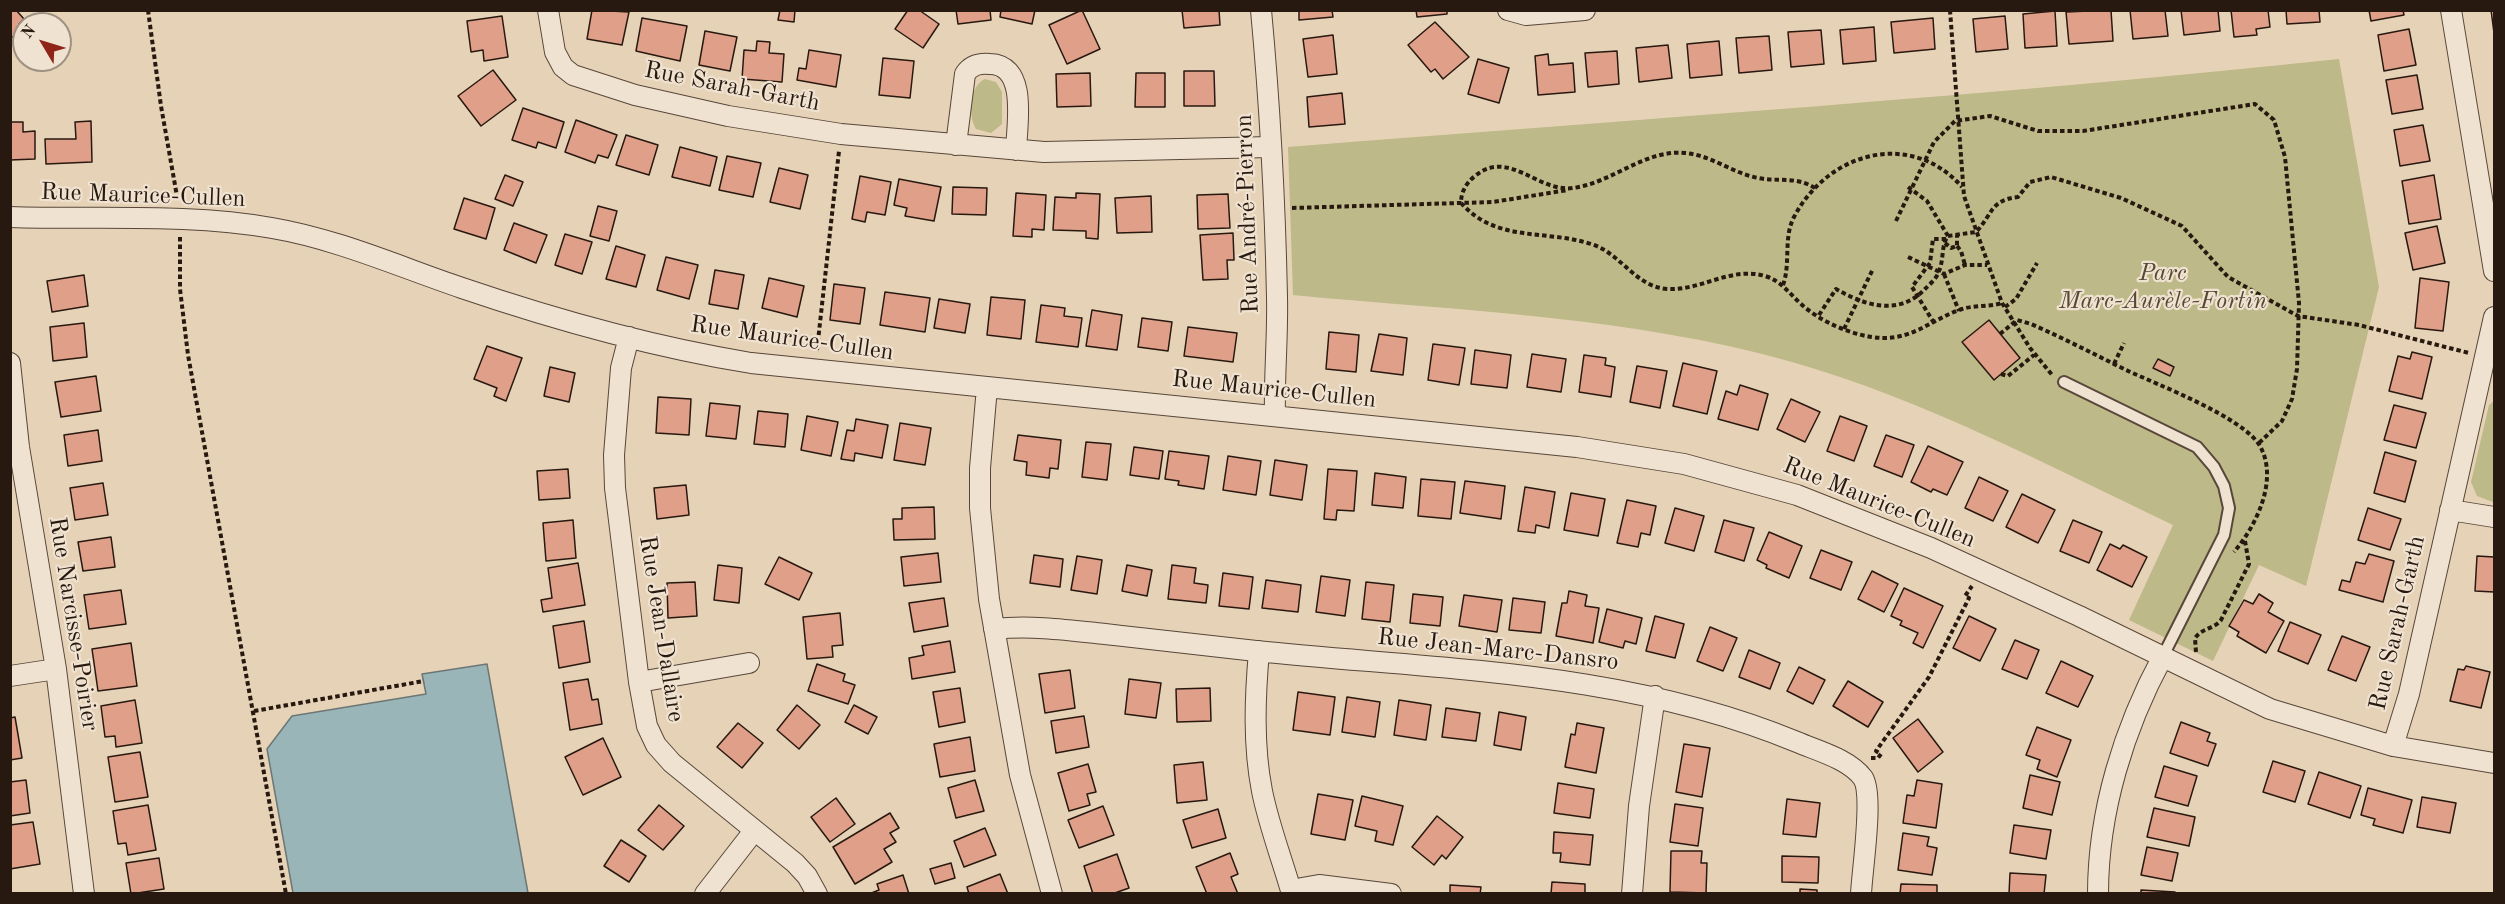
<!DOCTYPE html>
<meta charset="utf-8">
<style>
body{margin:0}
#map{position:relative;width:2505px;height:904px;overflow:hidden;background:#e6d2b6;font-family:"Old Standard TT",serif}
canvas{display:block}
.frame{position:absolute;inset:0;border:12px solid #281910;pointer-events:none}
.north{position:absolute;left:12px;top:12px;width:60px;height:60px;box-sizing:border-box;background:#efe2d0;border:2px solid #9f9283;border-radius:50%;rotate:308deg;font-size:16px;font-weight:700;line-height:24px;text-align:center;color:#281910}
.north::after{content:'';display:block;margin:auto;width:21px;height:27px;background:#8f2418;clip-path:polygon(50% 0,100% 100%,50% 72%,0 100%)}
</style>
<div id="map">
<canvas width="2505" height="904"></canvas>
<div class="frame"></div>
<div class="north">N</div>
</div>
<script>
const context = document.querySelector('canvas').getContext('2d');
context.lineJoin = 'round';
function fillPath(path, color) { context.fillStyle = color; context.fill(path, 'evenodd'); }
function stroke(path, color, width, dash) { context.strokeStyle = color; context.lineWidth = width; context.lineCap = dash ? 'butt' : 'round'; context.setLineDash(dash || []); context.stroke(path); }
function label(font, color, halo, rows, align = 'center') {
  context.font = font + ' "Old Standard TT",serif'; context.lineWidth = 4.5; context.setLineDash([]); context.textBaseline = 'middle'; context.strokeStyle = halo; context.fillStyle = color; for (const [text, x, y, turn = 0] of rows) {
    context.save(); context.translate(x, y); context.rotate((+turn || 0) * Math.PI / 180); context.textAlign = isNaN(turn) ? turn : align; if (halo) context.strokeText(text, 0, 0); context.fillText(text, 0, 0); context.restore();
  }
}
fillPath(new Path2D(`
 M2339 59 2379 287 2306 586 2259 565 2213 661 2129 620 2173 525C2049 466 1925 400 1792 362 1630 316 1459 311 1293 295L1288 147C1638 119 1990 96 2339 59Z
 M985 79 996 82 1002 92V124L991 133 976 129C968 116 969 86 985 79Z
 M2494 401V502H2493L2477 496 2471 482 2489 405Z`), '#bdb988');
const water = new Path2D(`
 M487 664 528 893H293L267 749 292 716 426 694 422 674Z`);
fillPath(water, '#9ab5b8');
stroke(water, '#6c7775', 1.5);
const building = new Path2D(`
 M10 10H16L24 19 19 24 24 32 16 40 10 35Z
 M592 10 629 12 622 45 587 39Z
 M780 10H795L794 22 778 20Z
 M908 10H919L939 24 923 48 895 29Z
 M956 10H990L991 20 958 24Z
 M1001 10H1035L1032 24 1000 17Z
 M1082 10 1100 49 1067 64 1049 25Z
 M1182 10H1219L1220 25 1184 28Z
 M1299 10H1332L1333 17 1299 20Z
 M1416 10H1447V14L1417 17Z
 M2111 10 2113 41 2069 44 2066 12Z
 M2130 10H2165L2168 36 2133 39Z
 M2181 10H2218L2220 31 2184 35Z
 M2231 10H2268L2270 27 2256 29 2257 35 2234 37Z
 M2286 10H2319L2320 22 2287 24Z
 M2369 10H2403L2404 15 2371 21Z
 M2491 10H2494V33Z
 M2055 11 2057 46 2025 48 2023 14Z
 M502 16 508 57 484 61 483 50 471 52 467 21Z
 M2005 16 2008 49 1976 52 1973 19Z
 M642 18 687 26 680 61 636 51Z
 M1933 18 1935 49 1894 53 1891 22Z
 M1435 22 1469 57 1443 79 1435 69 1431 72 1408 45Z
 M1874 27 1876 61 1843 64 1840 30Z
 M2409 29 2416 65 2384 71 2378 35Z
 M1821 30 1824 64 1791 67 1788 32Z
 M705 31 737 37 730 71 699 65Z
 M1333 35 1337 74 1308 77 1303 39Z
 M1769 36 1772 70 1739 73 1736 38Z
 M757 41 770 42 769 53 784 54 782 82 742 79 744 50 756 51Z
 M1719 41 1722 75 1690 78 1687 44Z
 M1668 45 1672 78 1639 82 1636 48Z
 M809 50 841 55 836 87 797 80 799 68 806 69Z
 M1617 51 1619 84 1588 87 1585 53Z
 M1548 54 1549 65 1573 63 1575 92 1538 95 1535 56Z
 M883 58 914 61 910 98 879 95Z
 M1478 59 1509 68 1499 103 1468 94Z
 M493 70 516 100 481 126 458 96Z
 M1184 71H1214L1215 106H1184Z
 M1090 73 1091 106 1057 107 1056 74Z
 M1136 73H1165V107H1135Z
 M2417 75 2423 109 2392 114 2386 80Z
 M1342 93 1345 124 1309 127 1307 97Z
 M523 108 564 122 556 148 538 142 536 148 512 140Z
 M576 120 617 135 608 158 598 155 595 163 565 152Z
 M91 121 92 162 46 164 45 139H76L75 122Z
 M10 122H23V132L35 131V159L10 160Z
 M2423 125 2430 161 2400 166 2394 130Z
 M626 135 658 145 649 175 616 165Z
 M680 147 717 157 710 186 672 177Z
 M727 156 761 163 753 197 719 190Z
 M779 168 808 175 800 209 770 202Z
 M505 175 523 182 513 206 495 199Z
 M2434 175 2441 219 2409 224 2402 181Z
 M860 176 891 182 885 215 867 212 865 222 852 219Z
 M899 179 941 187 934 221 905 216 907 208 894 205Z
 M953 187 987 188 986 215 952 214Z
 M1016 193 1046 195 1044 230 1032 229V237L1013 236Z
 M1076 193 1100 194 1098 239 1086 238V231L1053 230 1055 197 1076 198Z
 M1228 194 1230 228 1198 229 1197 195Z
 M1151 196 1152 232 1117 233 1115 198Z
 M464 198 495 208 486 239 454 229Z
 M598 206 617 211 609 241 590 236Z
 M514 223 547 235 536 263 504 250Z
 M2437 226 2445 263 2413 270 2405 233Z
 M1233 233 1234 260H1227L1228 279 1203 280 1200 235Z
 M565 234 592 242 582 274 555 265Z
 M616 246 645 255 636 287 606 279Z
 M666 257 698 265 689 299 657 290Z
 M715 270 744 275 738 309 709 304Z
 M84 275 88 306 52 312 47 281Z
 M769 278 804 286 797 317 762 308Z
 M2420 278 2449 282 2443 331 2415 328Z
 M834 284 865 288 860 324 830 320Z
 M885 292 930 298 925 332 880 325Z
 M991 297 1025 300 1021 339 987 335Z
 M939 299 970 304 965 333 934 328Z
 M1041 305 1065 308 1064 316 1082 318 1078 347 1036 342Z
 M1092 310 1122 315 1117 350 1086 346Z
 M1142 318 1172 322 1168 351 1138 347Z
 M1989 320 2020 358 1994 380 1962 342Z
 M84 323 87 357 53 361 50 327Z
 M1188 327 1237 333 1233 362 1184 356Z
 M1329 332 1359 335 1356 372 1326 369Z
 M1379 334 1407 338 1403 375 1371 371Z
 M1433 344 1465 348 1459 385 1428 380Z
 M487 346 522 358 506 401 494 396 497 388 474 379Z
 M1475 350 1511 355 1507 388 1471 384Z
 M2412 352 2432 357 2422 399 2389 391 2398 356 2410 359Z
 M1532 354 1566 359 1561 392 1527 387Z
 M1584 355 1606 358 1605 365 1615 367 1611 397 1579 392Z
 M2158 359 2174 367 2170 376 2153 368Z
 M1683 363 1717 371 1707 414 1673 406Z
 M1637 366 1667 371 1660 408 1630 402Z
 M550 367 575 373 569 402 544 396Z
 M96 376 101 411 61 417 55 382Z
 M1740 385 1768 394 1758 430 1718 419 1726 391 1737 395Z
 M658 397 691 399 689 435 656 433Z
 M1791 399 1820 412 1805 442 1777 429Z
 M710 403 740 406 736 439 706 436Z
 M2394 405 2426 413 2416 448 2384 440Z
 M758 411 788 414 785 447 754 444Z
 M807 416 838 422 831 456 801 450Z
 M1840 416 1867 426 1854 461 1827 451Z
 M856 419 888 425 882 458 855 453 854 461 841 459 847 430 854 431Z
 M900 423 931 428 925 465 894 460Z
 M98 430 102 461 68 466 64 435Z
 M1018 435 1061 440 1058 469 1050 468 1049 478 1026 475 1027 462 1014 460Z
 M1886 435 1914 445 1902 477 1874 466Z
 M1086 442 1111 444 1107 480 1082 477Z
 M1928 446 1963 462 1947 495 1933 489 1931 492 1911 482Z
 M1134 447 1163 451 1159 479 1130 475Z
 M1169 451 1209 456 1204 489 1178 485 1179 481 1165 479Z
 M2385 452 2416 461 2405 502 2374 493Z
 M1228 456 1261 461 1256 495 1223 490Z
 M1275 460 1307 465 1302 500 1270 495Z
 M568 469 570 498 539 500 537 471Z
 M1328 469 1357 471 1354 511 1337 510 1336 520 1324 519Z
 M1375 473 1406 477 1403 508 1372 505Z
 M1979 477 2008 491 1993 521 1965 508Z
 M1421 479 1455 482 1451 519 1418 516Z
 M1465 481 1505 486 1501 519 1460 513Z
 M103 483 108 515 75 520 70 488Z
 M686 485 689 515 657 519 654 488Z
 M1525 487 1555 492 1549 528 1536 525 1535 533 1518 531Z
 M1571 493 1605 499 1598 536 1564 530Z
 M2022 494 2055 510 2038 543 2006 527Z
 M1627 500 1656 506 1650 535 1641 533 1638 547 1617 543Z
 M934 507 935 539 894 540 893 519H902V508Z
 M1675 508 1704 516 1694 551 1665 543Z
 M2368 508 2401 519 2390 550 2358 540Z
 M573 520 576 558 546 561 543 523Z
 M1724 520 1754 528 1744 561 1715 552Z
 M2073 520 2102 532 2089 563 2060 551Z
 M1769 532 1802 546 1789 578 1766 568 1767 565 1757 560Z
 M111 537 115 567 83 571 78 542Z
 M2110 544 2120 549 2123 545 2147 557 2132 587 2097 570Z
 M1821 550 1852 562 1841 590 1810 578Z
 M938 553 941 582 904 586 901 557Z
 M2369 554 2394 561 2383 602 2339 590 2342 580 2350 582 2356 562 2365 564Z
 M1034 555 1063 559 1060 587 1030 583Z
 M1077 556 1102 560 1097 594 1071 590Z
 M2477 556 2494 557V592L2475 591Z
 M779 557 812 573 799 600 765 584Z
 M578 563 585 605 543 612 541 600 552 598 548 568Z
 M718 565 742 568 739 603 714 600Z
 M1127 565 1152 570 1147 596 1122 591Z
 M1172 565 1196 568 1194 583 1208 585 1206 603 1168 599Z
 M1872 571 1898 584 1884 612 1858 599Z
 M1223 573 1253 577 1249 609 1219 606Z
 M1321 576 1350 580 1345 616 1316 612Z
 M1266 580 1301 585 1298 612 1262 608Z
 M695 582 697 616 668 618 667 583Z
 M1366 582 1394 585 1390 622 1362 619Z
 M1904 588 1943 606 1923 648 1913 643 1918 633 1900 625 1902 621 1891 616Z
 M121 590 126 624 89 629 84 595Z
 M1569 591 1587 595 1585 606 1599 608 1593 643 1556 636 1562 603H1567Z
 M1413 594 1443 597 1440 626 1410 623Z
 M2259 594 2273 603 2268 612 2284 621 2266 653 2237 636 2239 632 2229 626 2244 600 2253 604Z
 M1464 595 1502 600 1497 632 1459 626Z
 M944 598 948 626 914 632 909 603Z
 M1513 598 1545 602 1541 633 1509 630Z
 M1607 609 1642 618 1636 644 1625 641 1623 648 1599 642Z
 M840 613 843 645 832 646 833 657 807 659 803 617Z
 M1655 616 1684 624 1675 658 1646 651Z
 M1969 616 1996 629 1980 661 1953 648Z
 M584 621 590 662 559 668 553 626Z
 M2290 622 2321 635 2308 664 2278 651Z
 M1710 627 1737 638 1723 671 1697 661Z
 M2342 636 2370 647 2356 681 2328 670Z
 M2015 640 2039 650 2027 679 2002 669Z
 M950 641 955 672 912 679 909 658 924 655 922 646Z
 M131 643 137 686 98 691 92 649Z
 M1749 650 1780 663 1770 689 1739 677Z
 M2061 661 2093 676 2078 707 2046 693Z
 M817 664 845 674 843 681 855 685 848 704 808 691Z
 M2466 666 2490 672 2481 708 2450 701 2458 669 2464 670Z
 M1799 667 1825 680 1813 704 1787 691Z
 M1070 670 1075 708 1045 713 1039 674Z
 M588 679 592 700 598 699 602 724 570 730 563 683Z
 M1129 679 1161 683 1156 718 1125 714Z
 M1848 681 1883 702 1868 727 1833 706Z
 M960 688 965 722 939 727 933 692Z
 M1210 688 1211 721 1177 722 1176 689Z
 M1298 692 1335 697 1330 735 1293 730Z
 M1347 697 1380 702 1375 737 1342 732Z
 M135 700 142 743 116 747 115 736 105 737 101 706Z
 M1399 700 1431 705 1426 740 1394 735Z
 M797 705 820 725 799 749 777 730Z
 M854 705 877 717 868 734 845 722Z
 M1446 708 1480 713 1476 741 1442 737Z
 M1499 712 1526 717 1521 750 1494 745Z
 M1084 716 1089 747 1056 753 1051 721Z
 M15 717 22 758 10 760V718Z
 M1918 719 1943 752 1918 772 1893 738Z
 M2181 722 2210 733 2207 741 2216 744 2208 766 2170 753Z
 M738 723 763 743 742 768 717 747Z
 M1577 723 1604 728 1596 773 1565 767 1571 734 1575 735Z
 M2037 727 2071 740 2057 777 2037 769 2040 760 2026 755Z
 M970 737 975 771 940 777 934 744Z
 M603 738 621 777 583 795 565 757Z
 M1684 744 1710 748 1702 797 1676 792Z
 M140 752 148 797 115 802 108 757Z
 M2273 761 2305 771 2295 802 2263 792Z
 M1203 762 1207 800 1177 803 1174 765Z
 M1088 764 1096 792 1087 794 1090 805 1069 811 1058 773Z
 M2164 766 2197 776 2188 806 2155 797Z
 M2319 772 2361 786 2350 818 2308 804Z
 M2030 775 2060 782 2052 815 2023 808Z
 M26 780 30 813 10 816V782Z
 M975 780 984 811 956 818 948 788Z
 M1917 780 1942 784 1936 828 1903 823 1907 795 1914 796Z
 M1558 783 1594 789 1590 818 1554 813Z
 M2368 788 2412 800 2403 833 2373 825 2375 819 2361 815Z
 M1318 794 1353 800 1345 840 1311 834Z
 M1362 796 1403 806 1393 845 1375 841 1377 831 1355 826Z
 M2422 797 2456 803 2450 833 2417 827Z
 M836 798 855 824 830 842 811 817Z
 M1787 799 1820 803 1816 837 1783 834Z
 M1675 804 1703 808 1698 846 1670 842Z
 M148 805 156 850 128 855 126 843 118 844 113 811Z
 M659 805 684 826 663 850 638 830Z
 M1103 806 1114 835 1079 848 1068 820Z
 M2154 808 2195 817 2189 846 2147 837Z
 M1218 809 1226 838 1192 848 1183 820Z
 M890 813 899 828 890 833 896 842 884 849 892 862 855 884 833 847Z
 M1437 816 1463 837 1446 859 1442 855 1434 865 1412 847Z
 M33 822 40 864 10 869V825Z
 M2014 825 2051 830 2046 859 2010 853Z
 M985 828 996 855 964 867 954 841Z
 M1554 832 1593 835 1590 865 1560 862 1561 853H1553Z
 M1903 833 1929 837 1927 846 1937 848 1932 875 1898 870Z
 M621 840 646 856 629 882 604 866Z
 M2147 847 2178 853 2172 881 2141 875Z
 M1671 851H1702L1701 863H1707L1706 893 1670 892Z
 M1230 853 1238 874 1231 877 1238 894H1207L1196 867Z
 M1117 854 1129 888 1112 894H1093L1084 866Z
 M1782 856 1819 857 1818 883 1782 882Z
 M159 858 164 889 131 894 126 863Z
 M951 863 955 878 935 884 930 869Z
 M2010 873 2046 875 2044 894H2009Z
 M1000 874 1008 894H969L967 887Z
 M903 875 909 894H869L879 890 877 884Z
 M1552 882 1585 884V894H1551Z
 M1901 884 1937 885V894H1900Z
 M1450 885 1481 887 1480 894H1450Z
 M1800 889 1817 890V894H1800Z
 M2141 890 2175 892V894H2141Z`);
fillPath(building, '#df9f89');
stroke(building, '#281910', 1.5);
const service = new Path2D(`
 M2064 382 2197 447 2214 467 2224 486 2229 508 2224 535 2163 656`);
const minor = new Path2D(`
 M548 10 555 52 563 67 573 75 635 95 728 116 841 134 1044 152 1271 147
 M1261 10C1270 106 1275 201 1277 297 1278 336 1274 375 1275 415
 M1508 10 1526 15 1585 10
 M2451 10 2494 271
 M956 145 965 74C971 65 979 63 990 64 1028 65 1017 124 1016 150
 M10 217C98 220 186 213 272 228 337 239 400 267 462 288 556 320 653 347 751 363L1577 447 1684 464 1797 495 1931 548 2079 616 2270 709 2393 746 2494 763
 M629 337 621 368 614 455 615 488 639 682 647 726 656 745 672 763 795 863 807 876 817 894
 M10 363 19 447 56 669 84 894
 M987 387 980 468V508L989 599 1020 775 1052 894
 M2450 510 2494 517
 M994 629C1031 625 1068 630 1105 634 1155 640 1205 645 1256 651 1440 670 1623 670 1797 742 1818 751 1849 759 1863 778 1874 795 1862 870 1861 894
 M1259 651C1255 697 1253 745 1262 791 1269 826 1282 859 1292 894
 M10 676 56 669
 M639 682 749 663
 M2393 746 2409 694 2494 317
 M1291 890 1319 885 1391 894
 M705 894 754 831
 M1632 894 1639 806 1655 696
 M2098 894C2098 811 2124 728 2163 656`);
stroke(service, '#58473a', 14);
stroke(minor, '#58473a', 22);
stroke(new Path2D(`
 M148 10 161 106 178 202
 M1950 10 1964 196 2002 303 2030 348 2053 376
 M1908 187 1927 201 1948 236
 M1815 188C1796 176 1778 182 1758 178 1732 173 1711 155 1685 153 1645 149 1612 183 1573 188 1538 193 1509 148 1475 176 1466 183 1461 192 1461 203 1497 243 1544 229 1591 244 1621 253 1634 286 1667 289 1701 291 1731 266 1765 276 1781 281 1788 292 1800 303 1820 322 1855 337 1882 338 1914 339 1934 318 1962 309 1975 305 1989 307 2002 303
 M1292 208 1493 202 1568 190
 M1896 221 1934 142 1955 121 1990 116 2038 131H2083L2255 104 2274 120 2285 157 2299 303 2297 369 2292 399 2282 421 2258 444
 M180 237V289L188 355 286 894
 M1945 243 1951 248 1957 246V235
 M1957 246 1961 251 1965 265
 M1908 257 1944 274 1965 265H1987
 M1944 274 1959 311
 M1783 285C1791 263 1783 238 1794 217 1828 152 1911 129 1962 187
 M2005 307 2016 299 2037 263
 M1819 315 1836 289C1864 305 1898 317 1925 289 1930 284 1937 278 1939 271 1944 260 1941 245 1948 236L1976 232C1993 214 1990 200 2018 197L2030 182 2051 177 2121 198 2182 226 2228 277 2298 316 2359 325 2469 353
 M1934 323 1912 287 1930 263 1933 239H1946
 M1844 329 1873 269
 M2000 334 2017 320 2031 324C2063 338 2094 354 2126 370 2158 385 2243 417 2260 446 2279 480 2256 526 2234 552
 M817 350 839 151
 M2114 364 2124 343
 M2001 374 2008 376 2034 355
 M2196 652 2195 638C2202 628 2214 629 2221 620L2249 564 2245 541
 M254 711 424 681
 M1871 758H1878L1881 754 1876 751 1929 677 1969 598 1965 596 1972 586`), '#281910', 4, [4.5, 3]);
stroke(service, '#efe2d0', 10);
stroke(minor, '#efe2d0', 20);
label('24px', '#281910', '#efe2d0', [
 ["Rue Sarah-Garth",732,87,11],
 ["Rue Maurice-Cullen",143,196,2],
 ["Rue André-Pierron",1248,214,-92],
 ["Rue Maurice-Cullen",792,339,8],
 ["Rue Maurice-Cullen",1274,390,6],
 ["Rue Maurice-Cullen",1879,503,22],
 ["Rue Sarah-Garth",2398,623,-77],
 ["Rue Narcisse-Poirier",73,624,81],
 ["Rue Jean-Dallaire",661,629,81],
 ["Rue Jean-Marc-Dansro",1498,650,6]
]);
label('italic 24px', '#554934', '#efe2d0', [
 ["Parc",2163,274],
 ["Marc-Aurèle-Fortin",2163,302]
]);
</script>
